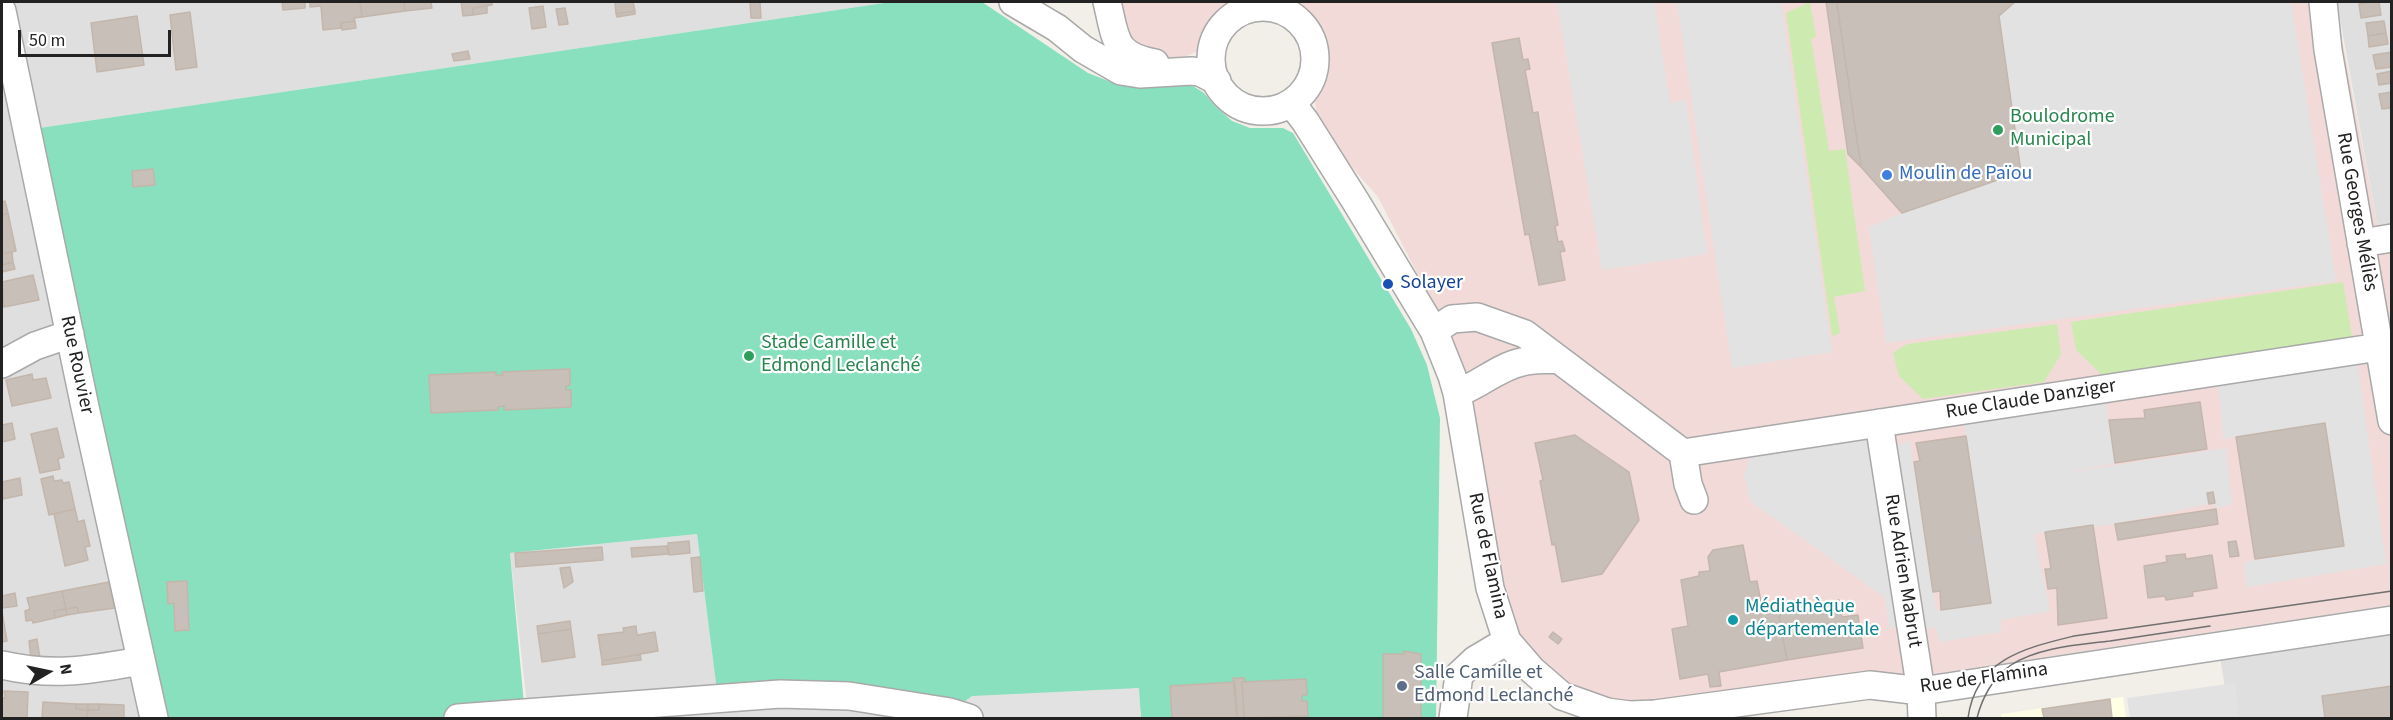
<!DOCTYPE html>
<meta charset="utf-8">
<style>
body{margin:0}
#map{position:relative;width:2393px;height:720px;overflow:hidden;background:#f2efe9;font-family:"Source Sans 3",sans-serif}
canvas{display:block}
.frame{position:absolute;inset:0;border:3px solid #222;pointer-events:none}
.north{position:absolute;left:18px;top:642px;width:60px;height:60px;-webkit-text-stroke:4px #fff;paint-order:stroke;rotate:81deg;font-size:16px;font-weight:700;line-height:24px;text-align:center;color:#222}
.north::after{content:'';display:block;margin:auto;width:21px;height:27px;background:#222;clip-path:polygon(50% 0,100% 100%,50% 72%,0 100%)}
.scale{position:absolute;left:18px;top:30px;width:153px;height:27px;box-sizing:border-box;border:3px solid #222;border-top:0;padding-left:8px;font-size:18px;line-height:21px;white-space:nowrap;color:#222;-webkit-text-stroke:4px #fff;paint-order:stroke}
</style>
<div id="map">
<canvas width="2393" height="720"></canvas>
<div class="frame"></div>
<div class="north">N</div>
<div class="scale">50 m</div>
</div>
<script>
const context = document.querySelector('canvas').getContext('2d');
context.lineJoin = 'round';
function fillPath(path, color) { context.fillStyle = color; context.fill(path, 'evenodd'); }
function stroke(path, color, width, dash) { context.strokeStyle = color; context.lineWidth = width; context.lineCap = dash ? 'butt' : 'round'; context.setLineDash(dash || []); context.stroke(path); }
function label(font, color, halo, rows, align = 'center') {
  context.font = font + ' "Source Sans 3",sans-serif'; context.lineWidth = 4.5; context.setLineDash([]); context.textBaseline = 'middle'; context.strokeStyle = halo; context.fillStyle = color; for (const [text, x, y, turn = 0] of rows) {
    context.save(); context.translate(x, y); context.rotate((+turn || 0) * Math.PI / 180); context.textAlign = isNaN(turn) ? turn : align; if (halo) context.strokeText(text, 0, 0); context.fillText(text, 0, 0); context.restore();
  }
}
fillPath(new Path2D(`
 M2 2H891L26 130 158 718H2Z
 M2337 2H2391V227L2377 223Z
 M697 534 718 699 849 694 952 718H452L528 714 510 553Z
 M2391 620V718H2230L2218 645Z`), '#e0dfdf');
fillPath(new Path2D(`
 M1117 2H1249L1231 7 1213 25 1200 50 1182 58 1153 57 1127 42Z
 M1287 2H2335L2377 223 2391 228V605L1919 676 1607 712 1507 641 1478 521 1461 359 1378 197 1341 155 1317 118 1315 102 1324 76 1326 59 1318 32 1305 13Z`), '#f2dad9');
fillPath(new Path2D(`
 M2123 697 2126 718H2001V714Z`), '#ffffe5');
fillPath(new Path2D(`
 M1810 2 1816 37 1811 39 1829 151 1845 149 1865 291 1834 297 1840 333 1832 336 1786 13Z
 M2343 282 2352 337 2102 375 2076 350 2071 322Z
 M2057 324 2061 354 2044 382 1923 399 1899 376 1893 353 1907 344Z`), '#cdebb0');
fillPath(new Path2D(`
 M891 2H982L1088 73 1111 82 1157 87 1180 84 1193 86 1204 93 1215 106 1232 121 1250 128H1283L1293 133 1411 329 1427 365 1440 418 1436 718H1141L1138 688 950 712 718 699 697 534 510 553 525 715 458 718H154L26 130Z`), '#88e0be');
fillPath(new Path2D(`
 M1557 2H1654L1670 103 1686 100 1707 254 1602 270Z
 M1677 2H1781L1832 352 1732 368Z
 M2015 2H2291L2336 281 1886 343 1869 227 1902 213 2021 172 1999 16Z
 M2357 361 2386 564 2247 587 2244 562 2344 545 2325 424 2223 439 2218 383Z
 M2105 400 2115 463 2058 474 2226 448 2232 504 2216 509 2213 492 2208 493 2209 504 2115 524 2034 534 2050 611 2001 620V632L1939 642 1936 627 1920 630 1892 446 1910 441 1936 610 1991 603 1964 422Z
 M1860 436 1873 449 1900 627 1890 629 1884 597 1750 501 1744 474 1752 453Z
 M2235 683 2239 718H2130L2127 698Z
 M1139 688 1141 718H969L950 712 972 696Z`), '#e2e2e2');
const building = new Path2D(`
 M282 2H305V8L283 10Z
 M310 2H360L362 17 354 18 355 21 341 23V28L323 30 321 6 310 7Z
 M360 2H404L405 11 362 17Z
 M404 2H431L432 8 405 11Z
 M461 2H492V5L473 8V15L463 16Z
 M615 2H633L635 11 616 14Z
 M750 2H760L761 18H751Z
 M1826 2H1839L1837 4 1861 167 1848 154Z
 M1839 2H2015L1999 16 2021 172 1902 213 1861 167 1837 4Z
 M2370 2H2379L2381 15 2361 18 2359 4Z
 M487 6V13L473 15V8Z
 M543 6 546 27 532 29 529 8Z
 M565 8 568 24 559 25 556 9Z
 M635 11V14L617 17 616 14Z
 M190 12 197 67 176 70 170 15Z
 M137 16 144 65 97 72 91 23Z
 M355 21 356 28 342 30 341 23Z
 M2384 21 2386 33 2368 36 2366 23Z
 M2386 33 2388 44 2369 47 2368 36Z
 M1519 38 1523 60 1528 59 1530 69 1525 70 1533 113 1538 112 1539 120 1558 225 1555 226 1558 242 1562 241 1565 251 1560 252 1565 280 1539 285 1529 234 1525 235 1492 43Z
 M468 51 470 59 454 61 452 54Z
 M2392 52V67L2376 69 2373 55Z
 M2392 71V83L2379 85 2377 74Z
 M2392 92V108L2382 109 2379 94Z
 M153 169 155 185 133 187 132 171Z
 M5 201 8 213 2 215V202Z
 M8 213 16 251 2 254V215Z
 M12 252 13 262 2 265V254Z
 M13 262 15 269 2 272V265Z
 M33 275 39 300 4 307 2 282Z
 M570 369V385L566 386V390H571V407L504 410V406L498 407V410L431 413 429 375 496 372V375H503L502 372Z
 M32 374 33 380 46 378 51 398 12 406 6 380Z
 M2200 402 2207 449 2115 463 2109 420 2145 418 2144 410Z
 M12 423 15 439 2 442V425Z
 M2325 423 2344 546 2255 559 2236 437Z
 M57 428 64 457 58 459 60 469 40 473 31 434Z
 M1575 435 1629 472 1639 520 1602 574 1562 582 1555 544 1552 545 1540 481 1543 480 1535 443Z
 M1966 436 1991 603 1941 610 1940 591 1933 592 1914 462 1920 461 1916 443Z
 M53 476 54 481 62 480 63 483 69 482 75 509 49 515 41 479Z
 M20 478 22 495 3 499 2 482Z
 M2213 492 2215 503 2209 504 2207 493Z
 M75 509 78 522 84 520 90 546 85 547 88 560 65 566 54 514Z
 M2216 509 2218 524 2118 540 2115 524Z
 M2093 525 2107 618 2058 625 2057 588 2048 589 2045 569H2051L2045 532Z
 M689 541 690 553 669 555 668 543Z
 M2236 541 2239 556 2230 557 2228 542Z
 M1743 545 1750 582 1757 581 1761 602 1757 603 1759 614 1778 611 1787 660 1719 672 1721 686 1710 687 1708 674 1680 679 1672 629 1688 626 1681 580 1699 576V572L1710 571 1708 557 1713 550Z
 M667 546 668 554 632 557 631 548Z
 M602 547 603 560 516 567 515 553Z
 M2185 554 2186 559 2212 555 2217 588 2192 592 2193 596 2166 600 2165 596 2148 598 2144 566 2167 562 2166 556Z
 M700 557 703 591 694 592 691 558Z
 M570 567 573 582 564 588 560 568Z
 M187 581 189 630 175 631 174 603 168 604 167 582Z
 M109 582 115 608 79 613 77 607 66 609 62 591Z
 M62 591 66 609 54 611 55 618 33 623 32 620 26 621 25 611 30 609 27 598Z
 M15 593 17 606 2 608V596Z
 M1839 600 1842 617 1858 615 1863 648 1787 660 1778 611Z
 M77 607 79 613 67 615 66 609Z
 M66 609 67 615 55 618 54 611Z
 M2 612 7 641 2 642Z
 M570 621 571 629 538 634 537 626Z
 M636 626 637 635 655 632 658 651 602 661 598 635 624 632 623 628Z
 M571 629 575 657 542 662 538 634Z
 M1553 632 1562 639 1558 644 1549 637Z
 M37 639 40 658 31 659 29 641Z
 M1404 651 1421 654V718H1383V654H1404Z
 M640 654 641 660 602 665V661Z
 M1233 678H1244L1245 682H1242L1244 718H1237Z
 M1306 679 1307 695H1302V701H1307L1308 716 1244 718 1242 682Z
 M1235 682 1237 718H1172L1170 686Z
 M2392 686V718H2325L2322 696Z
 M4 691 28 692 27 718H2V698H5Z
 M2110 699 2112 718H2044L2042 709Z
 M43 702 76 704V709L88 710 87 718H42Z
 M76 704H88V710L76 709Z
 M88 704H99V710H88Z
 M99 704 124 705V718H87L88 710H99Z`);
fillPath(building, '#c7bfb8');
stroke(building, '#c4b6ab', 1.5);
const minor = new Path2D(`
 M1013 2 1057 28 1083 49 1121 71 1140 74 1191 71 1200 72 1217 81
 M1107 2C1116 38 1113 56 1155 63
 M2323 2 2328 50 2392 421
 M1211 59a52 52 0 1 1 104 0a52 52 0 1 1-104 0Z
 M2 11 85 407 154 718
 M1291 103 1305 121 1356 202 1434 331 1452 376 1457 393 1490 588 1507 641 1532 670 1562 696 1607 712 1630 715 1655 714 1870 685 1921 691 2392 620
 M2361 243 2392 238
 M1434 331 1452 319 1477 317 1525 334 1683 453 1688 484 1694 500
 M2 364 35 346 70 334
 M1457 393C1480 385 1498 367 1522 362 1532 359 1545 360 1555 359
 M1879 423 1921 691 1922 718
 M1683 453 2379 347
 M2 665C55 677 88 670 141 661
 M458 718 780 694 849 696 950 712 969 718
 M1453 718 1459 675 1475 660 1507 641`);
stroke(minor, '#a9a9a9', 30);
stroke(minor, '#fff', 27);
stroke(new Path2D(`
 M1968 718C1976 659 2025 648 2074 636L2392 591
 M1977 718C1982 698 1993 677 2011 665 2039 647 2078 645 2110 641 2143 636 2177 631 2210 626`), '#707070', 1.5);
for (const [x, y, r, color] of [
 [1998,130,6,"#2e9e5b"],
 [1887,175,6,"#3f7fe0"],
 [1388,284,6,"#1a4fb4"],
 [749,356,6,"#2e9e5b"],
 [1733,620,6,"#0f9aa8"],
 [1402,686,6,"#5c6f8a"]
]) { const dot = new Path2D(); dot.arc(x, y, r, 0, 2 * Math.PI); context.fillStyle = color; context.fill(dot); stroke(dot, '#fff', 2); }
label('20px', '#27864d', '#fff', [
 ["Boulodrome",2010,118],
 ["Municipal",2010,141],
 ["Stade Camille et",761,344],
 ["Edmond Leclanché",761,367]
], 'left');
label('20px', '#366cbe', '#fff', [
 ["Moulin de Païou",1899,175]
], 'left');
label('20px', '#222', '#fff', [
 ["Rue Georges Méliès",2356,212,80],
 ["Rue Rouvier",76,365,78],
 ["Rue Claude Danziger",2031,400,-9],
 ["Rue de Flamina",1487,556,78],
 ["Rue Adrien Mabrut",1902,571,81],
 ["Rue de Flamina",1984,679,-8]
]);
label('20px', '#164399', '#fff', [
 ["Solayer",1400,284]
], 'left');
label('20px', '#0d838f', '#fff', [
 ["Médiathèque",1745,608],
 ["départementale",1745,631]
], 'left');
label('20px', '#4e5e75', '#fff', [
 ["Salle Camille et",1414,674],
 ["Edmond Leclanché",1414,697]
], 'left');
</script>
